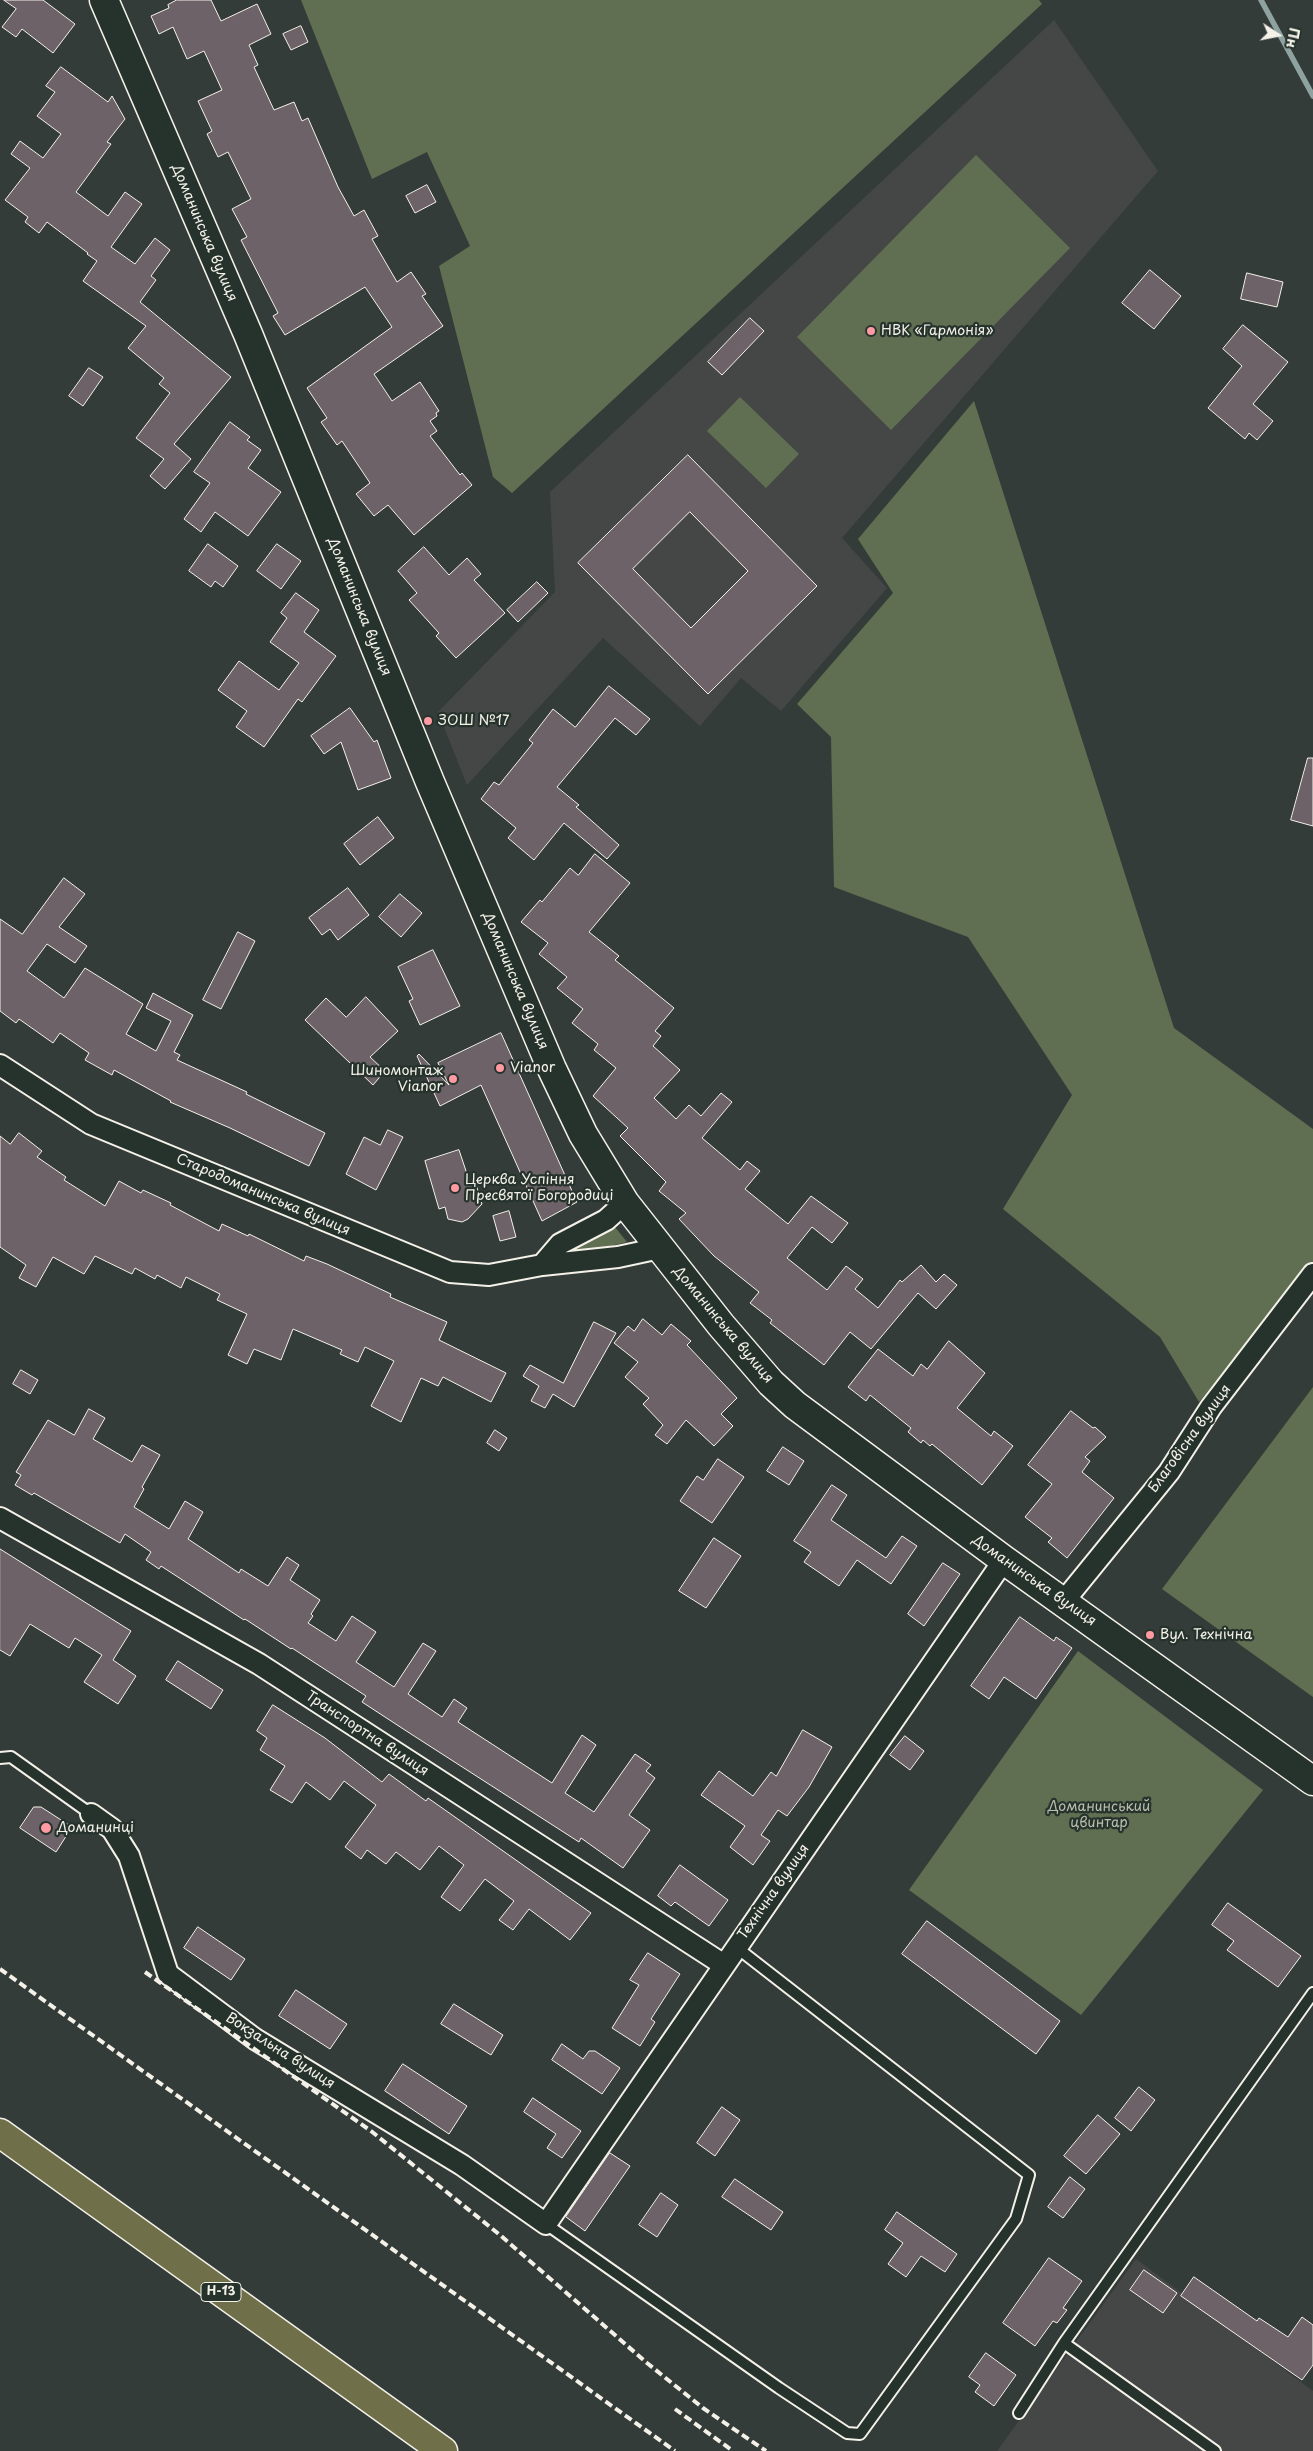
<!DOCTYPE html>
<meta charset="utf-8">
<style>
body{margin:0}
#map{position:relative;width:1313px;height:2451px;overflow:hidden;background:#343c39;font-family:"Playpen Sans",sans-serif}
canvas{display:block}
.north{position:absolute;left:1253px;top:10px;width:50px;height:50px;-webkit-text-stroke:4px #26332d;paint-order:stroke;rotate:101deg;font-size:14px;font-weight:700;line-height:20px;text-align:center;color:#f4f1e8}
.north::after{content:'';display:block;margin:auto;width:18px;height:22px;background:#f4f1e8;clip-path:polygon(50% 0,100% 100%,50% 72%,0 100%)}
</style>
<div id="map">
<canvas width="1313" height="2451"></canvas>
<div class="north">Пн</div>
</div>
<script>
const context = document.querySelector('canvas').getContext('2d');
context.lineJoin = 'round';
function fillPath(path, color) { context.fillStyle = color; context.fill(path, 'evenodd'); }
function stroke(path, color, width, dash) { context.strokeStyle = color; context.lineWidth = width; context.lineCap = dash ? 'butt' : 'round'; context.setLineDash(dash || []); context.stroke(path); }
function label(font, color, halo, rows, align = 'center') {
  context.font = font + ' "Playpen Sans",sans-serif'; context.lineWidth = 4.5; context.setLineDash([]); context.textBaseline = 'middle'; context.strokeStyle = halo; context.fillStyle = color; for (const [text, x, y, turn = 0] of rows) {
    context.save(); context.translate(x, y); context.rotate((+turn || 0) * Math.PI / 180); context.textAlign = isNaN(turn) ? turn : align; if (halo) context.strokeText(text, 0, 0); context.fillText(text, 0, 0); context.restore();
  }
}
fillPath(new Path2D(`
 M1054 20 1158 171 842 538 887 588 781 711 741 678 700 726 603 638 467 785 438 712 555 592 550 492Z
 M1136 2259 1313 2391V2451H997Z`), '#454747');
fillPath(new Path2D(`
 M301 0H1039L1042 4 512 493 493 477 439 266 470 246 427 152 372 179Z
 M976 155 1070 248 891 430 797 337Z
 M740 397 799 454 766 488 707 431Z
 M974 401 1174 1028 1313 1129V1263L1199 1402 1160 1337 1003 1209 1072 1095 968 937 834 887 831 737 797 704 893 593 858 539Z
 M615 1227 627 1242 564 1257 562 1252Z
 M1313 1387V1697L1162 1589Z
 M1078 1651 1263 1790 1081 2015 909 1890Z`), '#606f51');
stroke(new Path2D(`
 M1261 0 1313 96`), '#8ea29f', 5.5);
const building = new Path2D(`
 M4 0H43L75 24 53 53 22 29 16 37 2 27 16 9Z
 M177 0H211L221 21 257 4 271 34 249 45 258 65 254 67 274 110 294 102 302 121 308 118 338 187 354 216 364 210 378 236 372 239 397 282 411 272 426 294 422 296 443 326 374 374 392 401 420 382 439 411 436 413 437 416 430 421 437 431 430 436 460 475 462 473 472 485 414 535 388 505 374 516 356 494 370 483 342 441 337 445 321 422 327 418 307 388 392 327 365 287 285 335 273 316 278 313 241 240 247 237 232 209 251 199 228 152 218 157 207 134 212 131 198 101 222 90 204 51 187 59 173 27 159 34 151 16 169 8 168 5Z
 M301 26 308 42 291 50 283 34Z
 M61 67 108 102 112 96 125 119 107 142 111 144 76 192 108 216 125 192 142 204 111 247 135 264 155 238 170 250 151 276 156 280 140 302 231 377 174 444 191 459 165 489 150 476 164 459 136 438 170 393 159 384 164 378 128 348 146 326 83 281 97 261 87 254 88 253 47 222 39 233 25 222 28 217 5 200 30 168 11 154 20 141 43 158 61 134 37 116 55 92 46 86Z
 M427 185 436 202 415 213 406 196Z
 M1150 270 1181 296 1154 329 1122 303Z
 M1247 273 1283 282 1277 307 1241 299Z
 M750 318 764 331 722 375 708 362Z
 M1243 325 1288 362 1253 404 1273 421 1257 440 1249 433 1245 439 1208 408 1242 366 1223 349Z
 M89 368 103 377 83 406 69 396Z
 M230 422 250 437 247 440 261 450 248 468 281 492 248 536 215 512 201 532 184 519 210 483 194 472Z
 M688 455 817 586 708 694 578 563ZM690 512 748 571 691 628 633 569Z
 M208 544 238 566 223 587 215 581 211 587 189 571Z
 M277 544 301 561 281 589 257 571Z
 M424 547 449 575 467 558 481 574 474 580 505 613 456 658 436 636 439 633 409 600 417 593 398 571Z
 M537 582 548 593 518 622 507 610Z
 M296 593 319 610 304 632 336 656 302 702 298 699 264 747 236 727 247 711 218 690 239 661 279 690 299 663 270 642 287 618 281 613Z
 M609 686 650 719 636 735 615 718 557 787 579 805 576 807 619 845 607 859 564 823 534 860 508 838 516 828 481 799 494 782 499 785 533 743 529 740 553 709 575 727Z
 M350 708 374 742 377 740 391 778 358 790 341 742 324 754 311 736Z
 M1308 758H1313V826L1291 820Z
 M378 817 394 838 360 865 344 844Z
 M595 854 630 883 589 932 619 956 615 960 674 1008 655 1031 661 1036 653 1046 680 1070 654 1098 676 1119 689 1105 701 1116 721 1093 732 1102 702 1138 740 1170 747 1161 760 1171 745 1189 788 1224 811 1196 848 1223 832 1243 812 1227 787 1258 827 1290 846 1266 863 1279 855 1289 878 1308 900 1280 902 1282 921 1265 936 1282 944 1274 957 1285 936 1309 918 1293 871 1349 850 1332 824 1365 770 1323 772 1320 750 1303 759 1292 714 1256 679 1219 686 1213 659 1191 666 1182 620 1136 628 1128 593 1096 616 1068 594 1050 598 1044 572 1023 583 1009 557 988 567 977 539 954 548 943 521 922 540 900 542 902 570 868 578 875Z
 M64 878 85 894 59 927 87 946 75 963 47 944 27 971 64 998 85 968 143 1004 126 1034 156 1051 171 1021 146 1008 153 993 193 1015 174 1052 180 1055 177 1060 247 1092 246 1094 325 1133 309 1166 230 1128 170 1102 171 1101 114 1070 112 1075 85 1060 89 1053 60 1033 53 1043 19 1019 16 1023 0 1011V919L22 934Z
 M348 888 369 915 338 940 330 929 322 935 309 918Z
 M400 894 422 913 401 937 379 917Z
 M238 932 255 941 221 1009 203 1000Z
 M433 950 460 1006 420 1025 409 1001 413 999 398 967Z
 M366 997 398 1031 370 1057 385 1071 373 1085 305 1020 326 998 346 1017Z
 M501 1033 577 1202 542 1221 481 1085 440 1106 417 1056 419 1054 449 1085 438 1063Z
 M388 1130 403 1137 376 1190 346 1174 364 1137 380 1145Z
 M19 1133 42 1151 37 1157 66 1177 64 1180 105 1206 119 1181 141 1193 143 1190 171 1203 170 1205 219 1231 222 1224 248 1236 249 1234 304 1261 306 1256 327 1264 391 1294 390 1297 447 1322 439 1340 506 1373 491 1402 443 1377 438 1386 421 1378 401 1422 371 1406 394 1361 365 1347 358 1362 340 1354 342 1350 293 1329 281 1360 254 1349 247 1364 228 1355 247 1314 217 1300 220 1294 186 1277 181 1288 157 1275 155 1279 135 1268 132 1274 95 1256 84 1274 53 1257 36 1287 19 1278 26 1265 0 1247V1136L10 1144Z
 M459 1150 470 1183 475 1181 482 1204 468 1219 462 1222 448 1219 445 1207 439 1209 425 1161Z
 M509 1211 516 1237 500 1241 493 1216Z
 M643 1319 662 1335 671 1324 691 1341 687 1345 737 1398 721 1414 733 1426 714 1446 686 1420 667 1444 655 1435 663 1425 643 1404 649 1398 625 1377 638 1362 614 1343 628 1326 634 1331Z
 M594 1322 616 1333 574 1407 553 1394 545 1408 531 1401 539 1386 523 1376 530 1365 563 1383Z
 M949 1341 985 1373 957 1408 991 1436 994 1431 1013 1446 982 1485 932 1444 930 1446 923 1440 921 1443 908 1432 911 1428 870 1395 866 1401 848 1387 878 1349 913 1376 921 1364 927 1369Z
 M21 1370 38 1380 30 1394 13 1384Z
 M89 1409 105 1418 93 1439 132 1462 142 1445 160 1455 142 1487 144 1489 134 1507 169 1529 185 1501 203 1512 188 1539 239 1573 241 1569 268 1586 287 1557 299 1565 290 1580 320 1600 311 1614 313 1616 308 1623 336 1641 352 1616 376 1632 356 1662 394 1687 423 1643 436 1651 408 1694 442 1717 454 1699 467 1708 458 1722 552 1783 582 1735 596 1745 565 1793 594 1812 635 1754 651 1765 646 1771 655 1778 629 1815 650 1830 623 1868 581 1838 579 1842 411 1734 362 1702 366 1696 292 1648 291 1649 245 1619 244 1620 161 1566 159 1569 146 1560 151 1552 125 1534 120 1543 34 1493 32 1495 15 1485 21 1475 16 1472 48 1420 74 1435Z
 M1071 1411 1093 1428 1095 1427 1106 1437 1085 1457 1090 1461 1082 1472 1114 1498 1067 1558 1048 1542 1052 1538 1025 1517 1052 1484 1028 1465Z
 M495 1430 507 1438 499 1451 487 1443Z
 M783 1447 804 1461 789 1485 767 1471Z
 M718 1459 744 1477 712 1523 680 1501 697 1476 703 1480Z
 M832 1485 847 1495 831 1520 886 1558 902 1536 917 1546 891 1584 857 1560 839 1586 804 1562 811 1552 794 1541Z
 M714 1538 741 1556 706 1608 679 1591Z
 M0 1549 131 1631 113 1660 136 1676 118 1704 84 1682 102 1655 75 1638 69 1648 30 1624 10 1656 0 1650Z
 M943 1563 960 1574 924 1626 908 1614Z
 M1020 1617 1054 1641 1056 1637 1072 1648 1036 1699 1004 1677 989 1699 971 1686Z
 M178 1661 223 1690 211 1709 166 1680Z
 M273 1705 325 1738 382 1782 389 1774 426 1801 428 1798 591 1913 570 1940 529 1909 513 1930 499 1920 514 1901 485 1879 460 1911 441 1897 464 1865 439 1846 420 1870 396 1852 386 1864 367 1850 361 1859 345 1847 376 1805 344 1781 330 1800 306 1782 292 1803 270 1790 285 1766 260 1750 267 1738 257 1731Z
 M803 1730 832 1747 809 1787 787 1816 778 1810 761 1835 770 1841 753 1865 730 1847 745 1826 701 1795 719 1771 753 1796 771 1772 776 1776Z
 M905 1736 924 1751 910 1770 890 1755Z
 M34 1807H41L72 1827 56 1852 20 1828Z
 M680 1865 728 1900 709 1926 675 1902 671 1906 658 1896Z
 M1228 1903 1301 1956 1278 1987 1227 1950 1234 1941 1212 1925Z
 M927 1921 1060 2021 1036 2054 902 1954Z
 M198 1927 245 1959 231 1980 184 1948Z
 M648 1953 680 1974 651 2019 655 2022 640 2046 612 2028 639 1985 630 1980Z
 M296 1990 347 2024 330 2049 279 2016Z
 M454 2004 503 2035 491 2055 441 2024Z
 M562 2044 583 2059 589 2051H595L620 2068 602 2094 552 2060Z
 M403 2064 467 2106 449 2134 385 2091Z
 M1139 2087 1155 2100 1131 2131 1115 2118Z
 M533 2098 581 2131 562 2158 547 2148 556 2134 524 2112Z
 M722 2107 740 2120 715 2156 697 2143Z
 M1098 2115 1120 2134 1086 2174 1064 2156Z
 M610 2153 630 2166 585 2231 566 2217Z
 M1070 2177 1085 2189 1063 2218 1048 2207Z
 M735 2179 783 2212 771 2230 722 2197Z
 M661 2193 678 2205 657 2237 639 2225Z
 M897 2212 957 2254 945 2272 921 2256 906 2277 888 2264 903 2243 885 2230Z
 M1049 2258 1082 2281 1063 2308 1067 2310 1057 2323 1053 2321 1035 2346 1003 2323Z
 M1144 2270 1177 2293 1163 2313 1130 2290Z
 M1194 2277 1257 2321 1259 2318 1288 2337 1302 2317 1313 2325V2365L1302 2380 1181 2296Z
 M986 2353 1016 2375 994 2406 975 2392 980 2385 969 2377Z`);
fillPath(building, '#6c6268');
stroke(building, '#f4f1e8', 1);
const service = new Path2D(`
 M0 1758 11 1757 91 1814
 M546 2224 779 2388 847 2433 860 2434 1016 2219 1029 2175 736 1947
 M1064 2343 1215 2451
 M1019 2413 1064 2343 1313 1993`);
const minor = new Path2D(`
 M0 1065 91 1124 450 1272 489 1275 542 1265 618 1257 660 1248
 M542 1265 560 1244 606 1220 625 1203
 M0 1518 259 1664 724 1965
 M1064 1601 1169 1472 1211 1407 1313 1274
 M91 1814 112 1829 129 1856 168 1974 255 2039 462 2165 546 2224 1004 1560`);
const secondary = new Path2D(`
 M104 0 248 334 430 782 552 1069 583 1134 625 1203 721 1325 771 1383 795 1405 1004 1560 1313 1781`);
const primary = new Path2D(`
 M0 2133 443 2451`);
stroke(service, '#f4f1e8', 14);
stroke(minor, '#f4f1e8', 24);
stroke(secondary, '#f4f1e8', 31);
stroke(primary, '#f4f1e8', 31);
stroke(service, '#26332d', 10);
stroke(minor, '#26332d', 20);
stroke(secondary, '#26332d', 28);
stroke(primary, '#6f704a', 28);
stroke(new Path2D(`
 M0 1969 675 2451
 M145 1972 371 2131 500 2235 647 2363 703 2408 766 2451
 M675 2409 733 2451`), '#f4f1e8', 4, [8, 4]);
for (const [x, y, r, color] of [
 [871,331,5,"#ff9aa2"],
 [428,721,5,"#ff9aa2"],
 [500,1068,5,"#ff9aa2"],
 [453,1079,5,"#ff9aa2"],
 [455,1188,5,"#ff9aa2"],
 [1150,1635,5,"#ff9aa2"],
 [46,1828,6,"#ff9aa2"]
]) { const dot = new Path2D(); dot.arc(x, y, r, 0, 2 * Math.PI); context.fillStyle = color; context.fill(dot); stroke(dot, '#26332d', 2); }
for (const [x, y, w] of [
 [221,2292,40]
]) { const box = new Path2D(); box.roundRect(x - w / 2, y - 9.5, w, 19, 4); context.fillStyle = '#26332d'; context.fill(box); stroke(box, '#f4f1e8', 1); }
label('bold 12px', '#f4f1e8', null, [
 ["Н-13",221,2292]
]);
label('14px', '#f4f1e8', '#26332d', [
 ["Доманинська вулиця",204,233,67],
 ["Доманинська вулиця",359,607,68],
 ["Доманинська вулиця",515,981,67],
 ["Стародоманинська вулиця",263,1195,23],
 ["Доманинська вулиця",723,1325,50],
 ["Благовісна вулиця",1190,1439,-54],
 ["Доманинська вулиця",1034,1581,35],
 ["Транспортна вулиця",367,1734,33],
 ["Технічна вулиця",774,1892,-55],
 ["Вокзальна вулиця",280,2051,33]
]);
label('14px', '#f4f1e8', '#26332d', [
 ["НВК «Гармонія»",881,331],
 ["ЗОШ №17",438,721],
 ["Vianor",510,1068],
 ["Шиномонтаж",443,1071,"right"],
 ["Vianor",443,1087,"right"],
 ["Церква Успіння",465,1180],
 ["Пресвятої Богородиці",465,1196],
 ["Вул. Технічна",1160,1635],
 ["Доманинці",57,1828]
], 'left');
label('14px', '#b9bdac', '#26332d', [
 ["Доманинський",1099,1807],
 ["цвинтар",1099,1823]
]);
</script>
